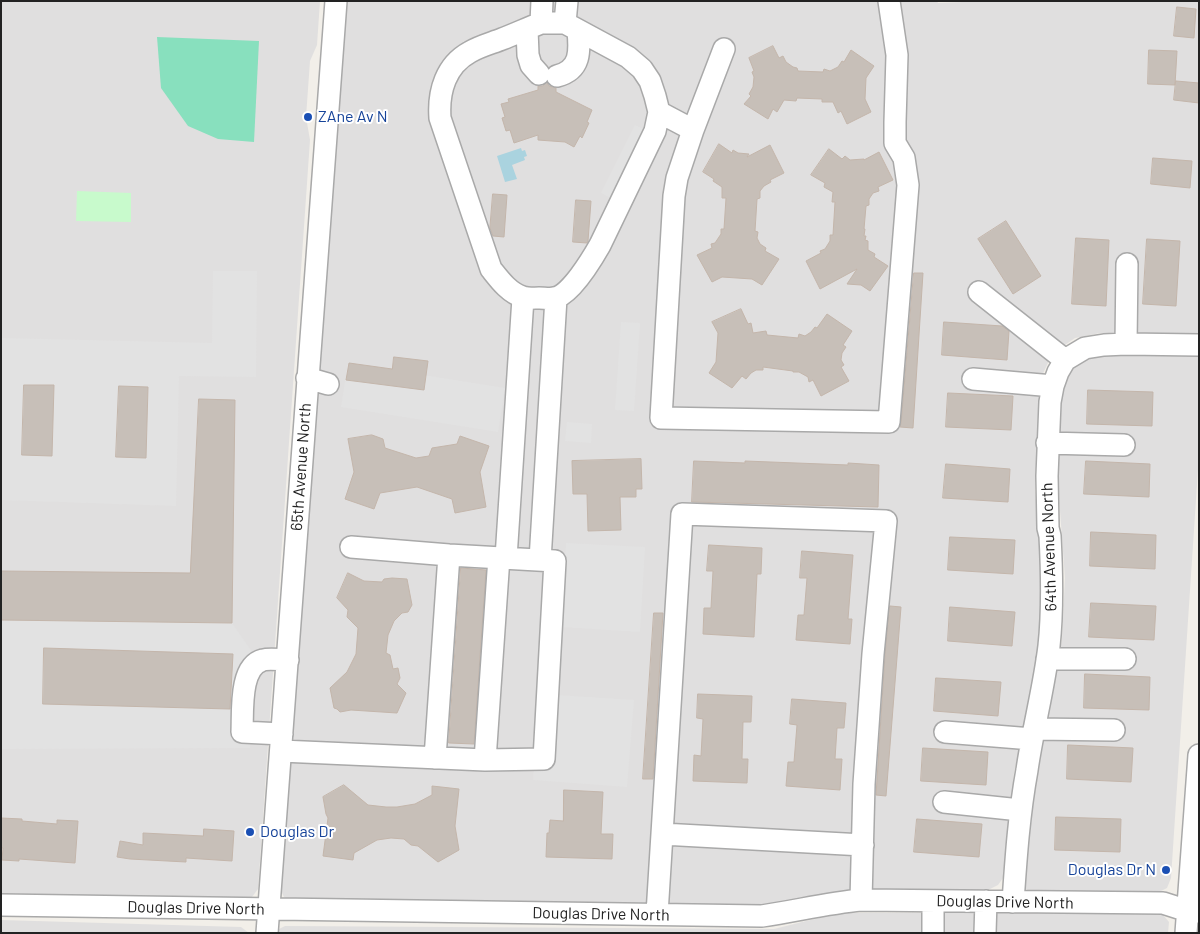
<!DOCTYPE html>
<style>
body{margin:0}
#map{position:relative;width:1200px;height:934px;overflow:hidden;background:#f2efe9;font-family:Barlow,sans-serif}
canvas{display:block}
.frame{position:absolute;inset:0;border:2px solid #222;pointer-events:none}
</style>
<div id="map">
<canvas width="1200" height="934"></canvas>
<div class="frame"></div>
</div>
<script>
const context = document.querySelector('canvas').getContext('2d');
context.lineJoin = 'round';
function fillPath(path, color) { context.fillStyle = color; context.fill(path, 'evenodd'); }
function stroke(path, color, width, dash) { context.strokeStyle = color; context.lineWidth = width; context.lineCap = dash ? 'butt' : 'round'; context.setLineDash(dash || []); context.stroke(path); }
function label(font, color, halo, rows, align = 'center') {
  context.font = font + ' Barlow,sans-serif'; context.lineWidth = 4; context.setLineDash([]); context.textBaseline = 'middle'; context.strokeStyle = halo; context.fillStyle = color; for (const [text, x, y, turn = 0] of rows) {
    context.save(); context.translate(x, y); context.rotate((+turn || 0) * Math.PI / 180); context.textAlign = isNaN(turn) ? turn : align; if (halo) context.strokeText(text, 0, 0); context.fillText(text, 0, 0); context.restore();
  }
}
fillPath(new Path2D(`
 M1 1H320L317 45 310 61 306 117 310 140 258 889 252 897 243 902 1 894Z
 M343 1H937L938 3 988 1H1199V333H1100L1075 338 1052 354 1040 380 1035 490 1041 551V599L1038 663 1014 773 1003 878 998 885 986 891 832 893 783 903 755 905 293 902 284 897 280 889Z
 M1098 354 1197 355 1199 357V454L1171 878 1167 888 1157 893 1030 892 1025 888 1030 814 1041 747 1054 687 1062 639 1065 578 1058 484 1060 394 1065 379 1076 363Z
 M1156 912 1163 915 1169 922 1168 933H276L277 930 285 926 774 929 806 921 842 913Z
 M1 920 241 927 249 933H1Z`), '#e0dfdf');
fillPath(new Path2D(`
 M77 191 131 193V222L76 221Z`), '#c8facc');
fillPath(new Path2D(`
 M157 37 259 41 254 142 218 139 188 126 161 88Z`), '#88e0be');
fillPath(new Path2D(`
 M635 125 650 132 616 201 601 193Z
 M213 271H257L256 377 179 376 176 506 1 500V338L212 343Z
 M621 322 640 323 634 411 615 410Z
 M348 363 505 388 498 432 341 407Z
 M567 422 592 424 591 443 565 441Z
 M566 543 645 547 640 632 561 627Z
 M1 620 232 623 253 653 250 748 1 749Z
 M557 695 634 700 627 787 533 780 534 764Z`), '#e2e2e2');
fillPath(new Path2D(`
 M521 148 522 151 525 150 527 156 524 157 525 160 512 165 517 179 505 182 497 156Z`), '#aad3df');
const building = new Path2D(`
 M1177 7 1196 9 1194 38 1174 36Z
 M773 46 779 58 783 56 786 62 793 67 797 68 798 71 823 72 824 69 830 71 838 67 842 61 844 62 851 50 874 66 866 78 865 99 871 112 847 124 841 111 838 113 833 102H822V99L797 98 796 101 784 100 777 112 773 109 768 119 744 104 751 96 749 94 753 87 754 77 752 72 754 71 749 58Z
 M1149 50 1177 51 1175 85 1148 84Z
 M1176 81 1199 83V103L1174 100Z
 M547 83 549 86 556 88V92L592 110 587 122 589 123 582 138 580 136 574 147 565 142 538 140V135L514 143 510 130 506 131 502 118 505 117 501 104 509 102 508 99 538 90V86H542Z
 M719 144 732 153 733 150 738 153 749 154 747 157 770 145 784 173 770 180 771 182 764 186 760 191V198L757 199 755 231 758 232 757 238 760 244 766 248 765 251 779 259 762 285 752 279 722 277 712 282 697 255 712 248 711 244 715 243 721 234V229H724L726 198H722V187L713 181 714 179 703 172Z
 M829 149 842 159 845 156 850 160 864 159V160L879 152 893 180 878 187 879 191 873 193 869 199V205L866 206 864 229H865L864 236H866L865 240 868 241V250L875 254 874 257 888 266 870 291 861 285 847 284 857 269 820 289 806 261 821 253 820 251 825 249 830 241V235H833L835 202H832L833 192 824 187 825 183 811 175Z
 M1153 158 1192 161 1190 188 1151 184Z
 M493 194 507 195 504 237 493 236 490 228Z
 M576 200 591 201 588 241 587 243 573 242Z
 M1006 221 1041 276 1013 294 978 239Z
 M1076 238 1109 240 1106 306 1072 304Z
 M1147 239 1180 241 1176 306 1143 304Z
 M914 273H923L913 428 900 427 901 423Z
 M741 309 748 324 751 323 753 333 766 331 767 335 798 338 799 334 805 336 811 332 815 327 817 328 827 314 852 331 843 345 846 347 842 353 841 360 844 365 841 367 849 381 821 396 813 380 809 382 808 377 799 372H793V371L763 367V370H756L751 373 746 379 742 376 732 388 709 373 716 362 718 333 712 322Z
 M944 322 1002 326 1009 331 1007 360 942 355Z
 M394 357 428 361 424 390 346 380 349 363 392 369Z
 M24 385H54L52 456 22 455Z
 M119 386 148 387 146 458 116 457Z
 M1088 390 1153 392 1152 426 1087 424Z
 M948 393 1013 396 1011 430 946 427Z
 M199 399 235 400 232 623 1 620V571L190 573Z
 M372 435 383 439 385 448 416 458 429 456 432 448 457 444 460 436 489 446 480 472 486 507 455 513 452 499 417 487 380 493 374 509 345 499 354 472 348 439Z
 M641 459 642 489H636V497H620L621 530 588 531 587 494H573L572 461Z
 M694 461 745 463V461L848 465V463L879 465 878 507 692 502Z
 M1086 461 1150 464 1149 497 1084 494Z
 M946 464 1010 469 1008 502 943 498Z
 M1091 532 1156 535 1155 569 1090 566Z
 M950 537 1015 540 1013 574 948 570Z
 M709 545 762 548 761 574H757L754 637 703 634 704 608H711L713 571H707Z
 M802 551 853 555 848 619H852L850 644 796 640 798 615H804L807 578H800Z
 M461 568 486 570 474 744 449 743Z
 M348 573 364 581 382 582 384 579 392 578 407 579 412 605 408 612 402 613 394 621 388 635 386 653 390 655 393 669 398 668 400 678 397 684 406 693 397 713 351 710 340 712 337 709 334 708 330 688 347 672 356 654 358 628 347 617 348 610 337 598Z
 M1091 603 1156 606 1154 640 1089 637Z
 M890 606 901 607 886 796 876 795 885 655Z
 M950 607 1015 612 1012 646 948 641Z
 M654 613H663L653 779H643Z
 M44 648 233 654 230 709 43 704Z
 M1085 674 1150 677 1149 710 1084 708Z
 M936 678 1001 682 998 716 934 711Z
 M698 694 752 696 751 722H743L742 759H748L747 783 693 781 694 755 701 756 703 719 697 718Z
 M792 699 846 703 844 728H837L835 759H842L840 790 786 786 788 762H794L797 725 790 724Z
 M1068 745 1133 748 1131 782 1067 779Z
 M923 748 988 752 986 785 921 781Z
 M344 785 368 805 386 807H397L415 804 432 795V786L459 789 455 826 459 850 438 862 418 846 411 845 404 839 391 838 377 840 354 853 353 860 323 856 328 818 326 814 323 797Z
 M564 790 603 792 601 834H613L612 859 546 857 547 833H549L550 820 563 821Z
 M1056 817 1121 819 1120 852 1055 850Z
 M1 818 22 819V821L57 824V820L78 821 75 863 19 859V861L2 860 3 848H1Z
 M917 819 982 824 979 857 914 852Z
 M204 829 234 831 232 861 186 858V862L130 859 117 857 120 841 143 845V833L203 836Z`);
fillPath(building, '#c7bfb8');
stroke(building, '#c4b6ab', 1);
const minor = new Path2D(`
 M541 23H565L628 57 642 69 650 81 655 96 659 112 655 131 600 245C592 259 570 296 554 298 550 299 544 298 539 298 534 298 528 299 523 297 509 293 499 279 491 269L440 118C438 91 446 65 470 52 480 46 492 43 502 39 515 34 528 28 541 23Z
 M541 23 542 1
 M565 23 567 1
 M527 29 528 55 531 65 539 74
 M724 49 693 130 677 178 674 196 661 418 889 422 908 185 904 158 895 143V122L897 55 889 1
 M557 76C581 70 580 51 578 31
 M659 112 693 130
 M979 292 1065 360
 M1126 344 1127 264
 M307 378 328 384
 M973 379 1053 386
 M1047 443 1124 445
 M351 547 449 555 555 561 544 759 485 760
 M506 558 523 298
 M540 560 556 298
 M1047 659H1125
 M1034 729 1114 730
 M945 732 1032 739
 M282 734 242 732C243 712 239 666 263 660 270 658 280 660 288 660
 M281 751 485 760 499 557
 M435 758 449 555
 M944 802 1020 810
 M662 834 863 845
 M1013 902C1016 858 1019 814 1027 770 1033 728 1044 688 1049 646 1053 609 1052 573 1050 536L1048 528 1047 476 1050 402 1053 386 1058 372 1065 360 1085 348 1104 345 1126 344 1199 345
 M1 905 762 916C796 911 828 903 861 900L1163 903 1188 911 1199 912
 M657 914 682 514 886 521 873 654 864 784 861 900
 M267 933 336 1
 M933 933V901
 M985 933 986 901
 M1186 933 1199 755`);
stroke(minor, '#a9a9a9', 24);
stroke(minor, '#fff', 21);
for (const [x, y, r, color] of [
 [308,117,5,"#1a4fb4"],
 [250,832,5,"#1a4fb4"],
 [1166,870,5,"#1a4fb4"]
]) { const dot = new Path2D(); dot.arc(x, y, r, 0, 2 * Math.PI); context.fillStyle = color; context.fill(dot); stroke(dot, '#fff', 2); }
label('16px', '#164399', '#fff', [
 ["ZAne Av N",318,117],
 ["Douglas Dr",260,832],
 ["Douglas Dr N",1156,870,"right"]
], 'left');
label('16px', '#222', '#fff', [
 ["65th Avenue North",301,467,-86],
 ["64th Avenue North",1049,547,-92],
 ["Douglas Drive North",1005,902,1],
 ["Douglas Drive North",196,908,1],
 ["Douglas Drive North",601,914,1]
]);
</script>
